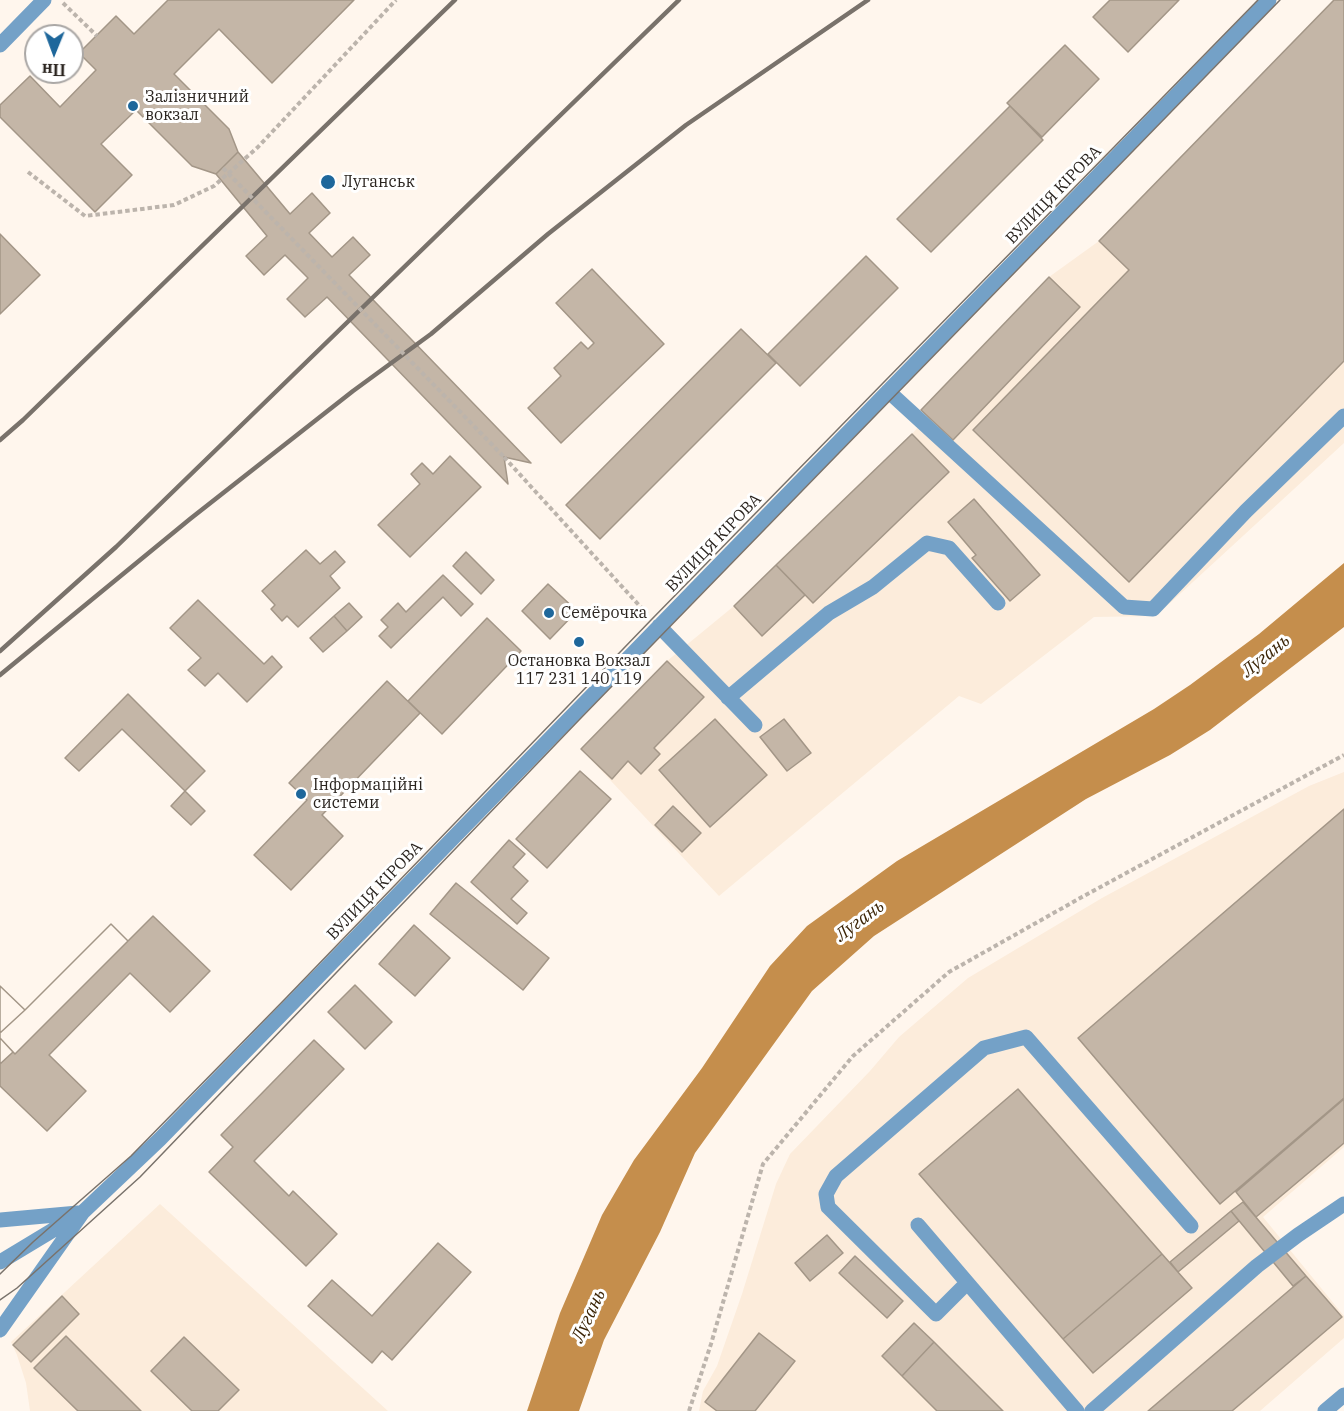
<!DOCTYPE html>
<meta charset="utf-8">
<style>
body{margin:0}
#map{position:relative;width:1344px;height:1411px;overflow:hidden;background:#fff6ed;font-family:"IBM Plex Serif",serif}
canvas{display:block}
.north{position:absolute;left:24px;top:24px;width:60px;height:60px;box-sizing:border-box;background:#fff;border:2px solid #aaa7a5;border-radius:50%;rotate:181deg;font-size:16px;font-weight:700;line-height:24px;text-align:center;color:#2a241f}
.north::after{content:'';display:block;margin:auto;width:21px;height:27px;background:#1e679b;clip-path:polygon(50% 0,100% 100%,50% 72%,0 100%)}
</style>
<div id="map">
<canvas width="1344" height="1411"></canvas>
<div class="north">Пн</div>
</div>
<script>
const context = document.querySelector('canvas').getContext('2d');
context.lineJoin = 'round';
function fillPath(path, color) { context.fillStyle = color; context.fill(path, 'evenodd'); }
function stroke(path, color, width, dash) { context.strokeStyle = color; context.lineWidth = width; context.lineCap = dash ? 'butt' : 'round'; context.setLineDash(dash || []); context.stroke(path); }
function label(font, color, halo, rows, align = 'center') {
  context.font = font + ' "IBM Plex Serif",serif'; context.lineWidth = 6; context.setLineDash([]); context.textBaseline = 'middle'; context.strokeStyle = halo; context.fillStyle = color; for (const [text, x, y, turn = 0] of rows) {
    context.save(); context.translate(x, y); context.rotate((+turn || 0) * Math.PI / 180); context.textAlign = isNaN(turn) ? turn : align; if (halo) context.strokeText(text, 0, 0); context.fillText(text, 0, 0); context.restore();
  }
}
fillPath(new Path2D(`
 M1334 0H1344V443L1156 616 1094 617 981 704 959 696 719 896 581 749 667 661 734 606 912 434 928 416 921 410 1049 277 1099 241Z
 M1344 772V1147L1263 1217 1344 1316V1338L1260 1411H699L703 1391 717 1366 742 1294 776 1184 790 1154 870 1071 899 1037 968 978 1102 898 1309 786Z
 M160 1204 388 1411H30L26 1383 17 1355 11 1342Z`), '#fcecdb');
fillPath(new Path2D(`
 M1344 563V627L1210 730 1170 755 1086 799 874 936 812 991 695 1153 660 1232 604 1340 579 1411H527L560 1313 602 1215 634 1160 702 1068 770 966 807 926 897 861 1154 709 1190 685 1259 634Z`), '#c58e4c');
const building = new Path2D(`
 M168 0H354L272 83 219 29 174 74 229 129 238 152 216 174 192 166 136 110 101 144 132 175 95 212 0 117V105L30 76 60 107 96 70 79 53 116 16 134 34Z
 M1110 0H1179L1128 52 1093 17Z
 M1334 0H1344V361L1129 582 973 430 1129 270 1099 241Z
 M1065 45 1099 79 1042 137 1007 103Z
 M1010 106 1043 140 931 252 897 219Z
 M238 152 290 214 312 193 330 213 309 233 332 257 353 237 370 255 349 275 531 463 504 457 508 484 327 297 305 317 287 299 308 278 285 255 264 275 246 256 267 236 216 174Z
 M0 234 40 275 0 314Z
 M866 256 898 288 800 386 768 354Z
 M592 269 664 344 561 443 528 408 561 376 554 368 581 342 588 349 594 343 556 303Z
 M1049 277 1080 307 953 440 921 410Z
 M741 329 776 363 600 539 566 505Z
 M912 434 949 472 813 603 776 565Z
 M450 456 481 487 410 557 378 525 420 484 411 474 422 463 433 474Z
 M974 499 1040 575 1010 601 972 558 976 555 948 522Z
 M306 550 320 564 335 551 345 562 330 576 340 588 298 627 287 616 282 621 271 609 275 605 262 591Z
 M466 552 494 580 481 594 453 566Z
 M776 565 805 595 762 636 734 606Z
 M443 575 473 604 461 616 443 597 391 648 379 636 388 627 381 620 398 603 406 612Z
 M548 584 577 611 550 639 522 611Z
 M198 600 264 664 272 656 282 667 247 702 218 673 205 686 188 670 201 658 170 628Z
 M349 603 362 617 347 631 334 616Z
 M334 616 347 631 323 652 310 638Z
 M487 618 521 651 442 734 408 701Z
 M667 661 704 697 654 748 660 754 641 774 628 761 612 779 581 749Z
 M387 681 420 713 322 815 343 836 291 890 254 855 307 800 289 783Z
 M128 694 205 771 185 791 122 729 79 771 65 758Z
 M715 719 767 775 710 827 659 770Z
 M784 719 811 753 787 771 760 737Z
 M580 771 611 799 547 868 516 839Z
 M185 791 205 811 191 825 171 806Z
 M673 806 701 833 682 852 655 825Z
 M1344 809V1098L1220 1204 1078 1038Z
 M509 840 525 854 513 867 528 881 511 899 527 913 517 924 471 882Z
 M456 883 549 958 523 990 430 914Z
 M153 916 210 971 170 1012 130 973 49 1055 86 1091 47 1131 0 1086V986L25 1010 111 924 128 941Z
 M111 924 128 941 15 1054 0 1038V1033L25 1010Z
 M414 925 450 958 415 996 379 964Z
 M355 985 392 1022 365 1049 328 1012Z
 M0 986 25 1010 0 1033Z
 M0 1038 13 1052 0 1064Z
 M314 1040 344 1069 254 1161 289 1196 293 1191 337 1234 306 1266 209 1172 233 1147 221 1135Z
 M1018 1089 1162 1254 1063 1339 919 1174Z
 M1344 1099V1143L1256 1217 1236 1192Z
 M1243 1202 1306 1276 1293 1286 1231 1211Z
 M1231 1211 1239 1221 1178 1272 1170 1262Z
 M827 1235 843 1253 810 1281 795 1263Z
 M438 1243 471 1272 392 1360 382 1351 372 1363 308 1306 332 1280 372 1316Z
 M1162 1254 1192 1288 1093 1373 1063 1339Z
 M855 1256 903 1301 887 1318 839 1273Z
 M1306 1276 1342 1317 1232 1411H1148Z
 M62 1296 79 1314 31 1362 13 1345Z
 M914 1323 934 1342 902 1376 882 1356Z
 M759 1333 795 1361 755 1411H717L705 1402Z
 M66 1336 141 1411H78L34 1368Z
 M184 1337 239 1390 218 1411H192L151 1371Z
 M934 1342 1003 1411H937L902 1376Z`);
fillPath(building, '#c4b6a7');
stroke(building, '#a39687', 1.5);
stroke(new Path2D(`
 M63 3 97 36
 M28 172 85 216 174 205 214 186 258 147 396 0
 M504 457 647 614
 M689 1411 711 1344 763 1164 853 1056 949 972 1082 897 1344 755`), '#bcb4ac', 4, [4.5, 3]);
stroke(new Path2D(`
 M0 45 44 0
 M888 391 1124 607 1153 609 1246 511 1344 416
 M659 626 755 725
 M728 698 829 613 873 587 927 543 949 548 998 603
 M0 1220 78 1213
 M918 1225 1077 1411
 M0 1262 78 1215
 M967 1283 936 1314 828 1207 826 1194 836 1176 984 1048 1026 1037 1191 1226
 M0 1330 83 1212 160 1139 1269 0
 M1092 1411 1257 1266 1298 1235 1344 1204
 M1325 1411 1344 1395`), '#74a1c7', 15);
stroke(new Path2D(`
 M0 1274 33 1242 131 1156 285 999 652 619 1258 0
 M0 1300 17 1288 140 1177 579 720 1280 0`), '#79726b', 1.5);
stroke(new Path2D(`
 M0 440 23 420 455 0
 M0 651 116 547 679 0
 M0 675 190 519 353 391 431 334 548 234 686 125 868 0`), '#79726b', 4.5);
stroke(new Path2D(`
 M223 168 504 457`), '#bcb4ac', 4, [4.5, 3]);
for (const [x, y, r, color] of [
 [133,106,6,"#1e679b"],
 [328,182,8,"#1e679b"],
 [549,613,6,"#1e679b"],
 [579,642,6,"#1e679b"],
 [301,794,6,"#1e679b"]
]) { const dot = new Path2D(); dot.arc(x, y, r, 0, 2 * Math.PI); context.fillStyle = color; context.fill(dot); stroke(dot, '#fff', 2); }
label('16px', '#2a241f', '#fff', [
 ["Залізничний",145,97],
 ["вокзал",145,115],
 ["Луганськ",342,182],
 ["Семёрочка",561,613],
 ["Остановка Вокзал",579,661,"center"],
 ["117 231 140 119",579,679,"center"],
 ["Інформаційні",313,785],
 ["системи",313,803]
], 'left');
label('16px', '#2a241f', '#fff', [
 ["ВУЛИЦЯ КІРОВА",1054,195,-46],
 ["ВУЛИЦЯ КІРОВА",714,543,-46],
 ["ВУЛИЦЯ КІРОВА",375,891,-46]
]);
label('italic 18px', '#3b2406', '#fff', [
 ["Лугань",1266,656,-39],
 ["Лугань",860,921,-37],
 ["Лугань",589,1316,-65]
]);
</script>
